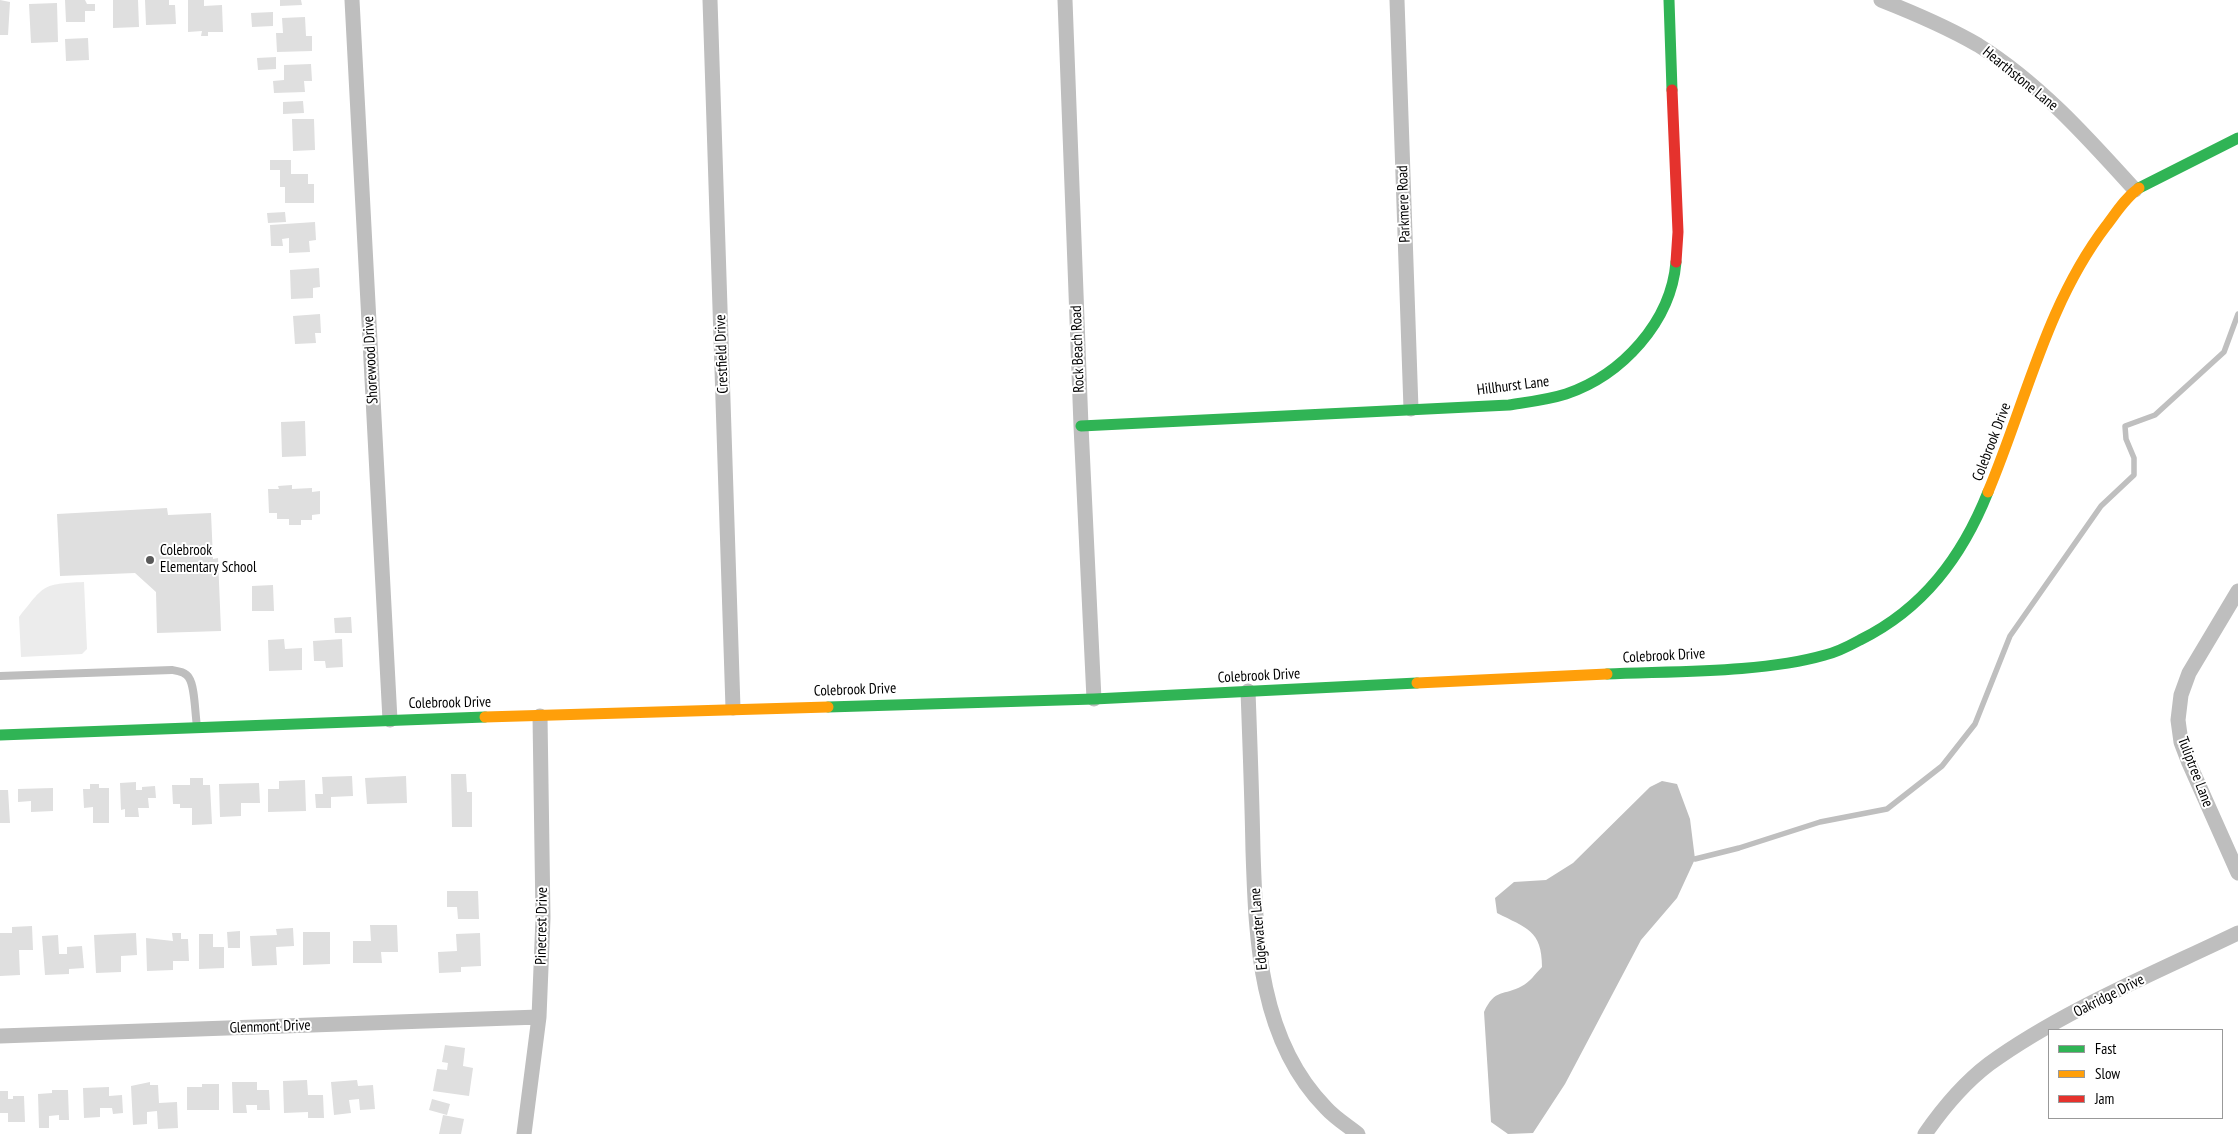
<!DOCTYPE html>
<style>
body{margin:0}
#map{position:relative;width:2238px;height:1134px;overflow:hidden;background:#fff;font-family:"PT Sans Narrow",sans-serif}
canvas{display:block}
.legend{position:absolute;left:2048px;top:1029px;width:175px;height:90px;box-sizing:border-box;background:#fff;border:1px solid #999;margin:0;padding:6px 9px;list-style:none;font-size:15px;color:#000}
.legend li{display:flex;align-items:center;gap:10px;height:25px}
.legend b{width:25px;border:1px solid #999}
</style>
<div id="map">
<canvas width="2238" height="1134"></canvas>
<ul class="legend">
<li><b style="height:6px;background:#30b455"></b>Fast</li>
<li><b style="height:6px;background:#ff9f0a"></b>Slow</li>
<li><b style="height:6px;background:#e5322d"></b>Jam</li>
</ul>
</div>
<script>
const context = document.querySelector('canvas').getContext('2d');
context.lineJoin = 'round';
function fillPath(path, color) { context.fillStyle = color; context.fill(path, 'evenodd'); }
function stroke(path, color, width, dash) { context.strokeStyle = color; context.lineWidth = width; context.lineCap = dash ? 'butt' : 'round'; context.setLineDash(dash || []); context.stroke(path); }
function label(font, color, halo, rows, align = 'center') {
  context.font = font + ' "PT Sans Narrow",sans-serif'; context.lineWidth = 4; context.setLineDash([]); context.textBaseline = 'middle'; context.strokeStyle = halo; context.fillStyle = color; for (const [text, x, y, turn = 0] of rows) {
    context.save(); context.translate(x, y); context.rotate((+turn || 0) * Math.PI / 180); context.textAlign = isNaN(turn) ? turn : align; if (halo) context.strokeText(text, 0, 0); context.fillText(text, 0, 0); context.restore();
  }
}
fillPath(new Path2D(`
 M84 582 87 649 82 654 21 657 19 617C45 585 41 584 84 582Z`), '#ececec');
fillPath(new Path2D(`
 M1662 781 1677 784 1690 819 1695 859 1677 898 1641 940 1565 1084 1533 1133 1508 1134 1491 1122 1484 1012C1495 988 1504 996 1522 986 1529 983 1536 973 1542 967 1542 930 1526 928 1497 913L1495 898 1514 882 1546 880 1573 863 1650 787Z`), '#bfbfbf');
stroke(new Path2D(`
 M1695 859 1739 848 1820 822 1887 809 1942 766 1975 724 2010 636 2101 506 2134 475V458L2126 439 2125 426 2155 415 2224 352 2238 314`), '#bfbfbf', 5.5);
fillPath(new Path2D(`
 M0 0 10 2 8 35H0Z
 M65 0H85L87 4H95V11H85V22H66Z
 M113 0H138L139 27 113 28Z
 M145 0H169V5H175L176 24 146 25Z
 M188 0H204V6L222 5 223 32H208V36H201L202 31 188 32Z
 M280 0H301L302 5 280 6Z
 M57 3 58 42 31 43 29 4Z
 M273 12V26L252 27 251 13Z
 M305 17 306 36H312V51L277 52 276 33H283L282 18Z
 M88 38 89 60 66 61 65 39Z
 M276 57V69L258 70 257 58Z
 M311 64 312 81H304L305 92 274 93 273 81 284 80V65Z
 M303 101 304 113 283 114V102Z
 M292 119H314L315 150 293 151Z
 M270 160H291V174H308V184H314V203H285V187H280V170H270Z
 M285 212 286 222 268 223 267 213Z
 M315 222 316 240 309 241 310 252 289 253V238L282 239 283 246H271L270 225Z
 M319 268 320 287 313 288V298L291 299 290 270Z
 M320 314 321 333H315L316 343 295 344 293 316Z
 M305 421 306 456 282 457 281 422Z
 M292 485V489L312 488V492L320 491V514L312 515V520H301V525H289V519H277V513H269L268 489H279L278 486Z
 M167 508 168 515 211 513 213 559 218 558 221 631 157 633 156 592 135 573 60 576 57 514Z
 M273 585 274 611H252V586Z
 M351 617 352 633H335L334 618Z
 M284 639 285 649 302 648V670L269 671 268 640Z
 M342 639 343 667 326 668 325 661H314L313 641Z
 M451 774H466L467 792H472V827H452Z
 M352 776 353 796 331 797V808H316L315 794H323L322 777Z
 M406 776 407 803 367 804 365 778Z
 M190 778H203V785H210L212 824 192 825V808H180V804H173L172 785H190Z
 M305 780 306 811 268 812V789H279V781Z
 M136 782V790H142V787L155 786 156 798H148L149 808H138L139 817H125V809L121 810 120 783Z
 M259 783 260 803H241V816L220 817 219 784Z
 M90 784H99V788H109V823H93V807L84 808 83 789H90Z
 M53 788V811L31 812V801L18 802V789Z
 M0 790H8L10 823H0Z
 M447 891H478L479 919H458L457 907H447Z
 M370 925H397L398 952H381L382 963H353V941H371Z
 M32 926 33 950H19L20 975 0 976V933H12V927Z
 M293 928 294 946 276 947 277 965 252 966 250 936 277 935 276 929Z
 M240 931V948H228L227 932Z
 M303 932H330V964L303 965Z
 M136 933 137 955 121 956V972L96 973 94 935Z
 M172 933H181V939H188L189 961H173V970L147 971 146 938 173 941Z
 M480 933 481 966 461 967V972L439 973 438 952 457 951 456 934Z
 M199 934H213V947H224V968L199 969Z
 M58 935 59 954H67V947L82 946 84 968 69 969V974L45 975 42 936Z
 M445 1045 465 1048 463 1066 473 1068 469 1096 433 1091 437 1069 447 1070 448 1063 442 1062Z
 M307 1080 308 1095H323L324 1118H308V1112L284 1113 283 1081Z
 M357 1080 358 1086 373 1085 375 1109 360 1110 359 1099 349 1100 351 1113 334 1115 331 1082Z
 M150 1082V1085H158L159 1103 177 1102 178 1128 158 1129 157 1111 147 1112V1124L133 1125 131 1086Z
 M232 1082H257V1090H269L270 1110H257V1105H246L247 1113H233Z
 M202 1084H219V1110H187V1087H202Z
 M109 1087V1096L122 1095 123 1113 113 1114 112 1108H100V1117L84 1118 83 1088Z
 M52 1090H68L69 1120H59V1115L49 1116V1128H39L38 1094 52 1093Z
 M0 1091H8V1099H13V1096H24L25 1122H8V1113H0Z
 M432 1099 450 1104 447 1115 429 1110Z
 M443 1115 464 1119 461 1134H439Z`), '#dfdfdf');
stroke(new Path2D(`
 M0 676 172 670C178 671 186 672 189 678 195 686 195 715 197 726`), '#bebebe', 8);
stroke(new Path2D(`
 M352 0 390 720
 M710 0 733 708
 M1065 0 1081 426 1094 699
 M1397 0 1411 409
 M1881 0C1914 13 1947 27 1978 45 2039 83 2088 138 2135 190
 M2238 591 2189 673 2181 695 2178 720 2181 742 2189 763 2238 873
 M1248 691C1250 744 1252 798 1253 851 1256 940 1259 1040 1326 1108 1335 1118 1348 1126 1358 1134
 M0 1036 539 1017
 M524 1134 539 1017 543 918 540 716
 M1925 1134C1943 1108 1964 1083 1989 1064 2062 1011 2157 972 2238 933`), '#bebebe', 15);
stroke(new Path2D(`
 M1669 0 1672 90
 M2139 188 2238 138
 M1081 426 1509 405C1528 402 1547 400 1566 394 1622 375 1671 322 1676 262
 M1607 674C1674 671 1762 673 1825 655 1838 652 1849 646 1860 640 1923 609 1962 557 1988 492
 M828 707 1094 699 1417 683
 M0 735 485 717`), '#30b455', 11);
stroke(new Path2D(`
 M1988 492C2026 402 2046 305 2106 226 2116 213 2125 198 2139 188
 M1417 683 1607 674
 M485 717 828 707`), '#ff9f0a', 11);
stroke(new Path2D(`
 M1672 90 1678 232 1676 262`), '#e5322d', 11);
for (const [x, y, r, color] of [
 [150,560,5,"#595959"]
]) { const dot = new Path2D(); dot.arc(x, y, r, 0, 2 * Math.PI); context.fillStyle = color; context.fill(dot); stroke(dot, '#fff', 2); }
label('15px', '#000', '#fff', [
 ["Hearthstone Lane",2020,79,39],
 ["Parkmere Road",1404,204,-92],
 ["Rock Beach Road",1078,349,-92],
 ["Crestfield Drive",722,354,-92],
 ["Shorewood Drive",371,360,-93],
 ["Hillhurst Lane",1513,386,-7],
 ["Colebrook Drive",1992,442,-69],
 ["Colebrook Drive",1664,656,-3],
 ["Colebrook Drive",1259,676,-3],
 ["Colebrook Drive",855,690,-2],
 ["Colebrook Drive",450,703,-1],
 ["Tuliptree Lane",2195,772,69],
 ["Pinecrest Drive",542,926,-89],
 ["Edgewater Lane",1259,929,-95],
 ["Oakridge Drive",2109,996,-27],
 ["Glenmont Drive",270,1027,-2]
]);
label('15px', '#000', '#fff', [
 ["Colebrook",160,551],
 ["Elementary School",160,568]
], 'left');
</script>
